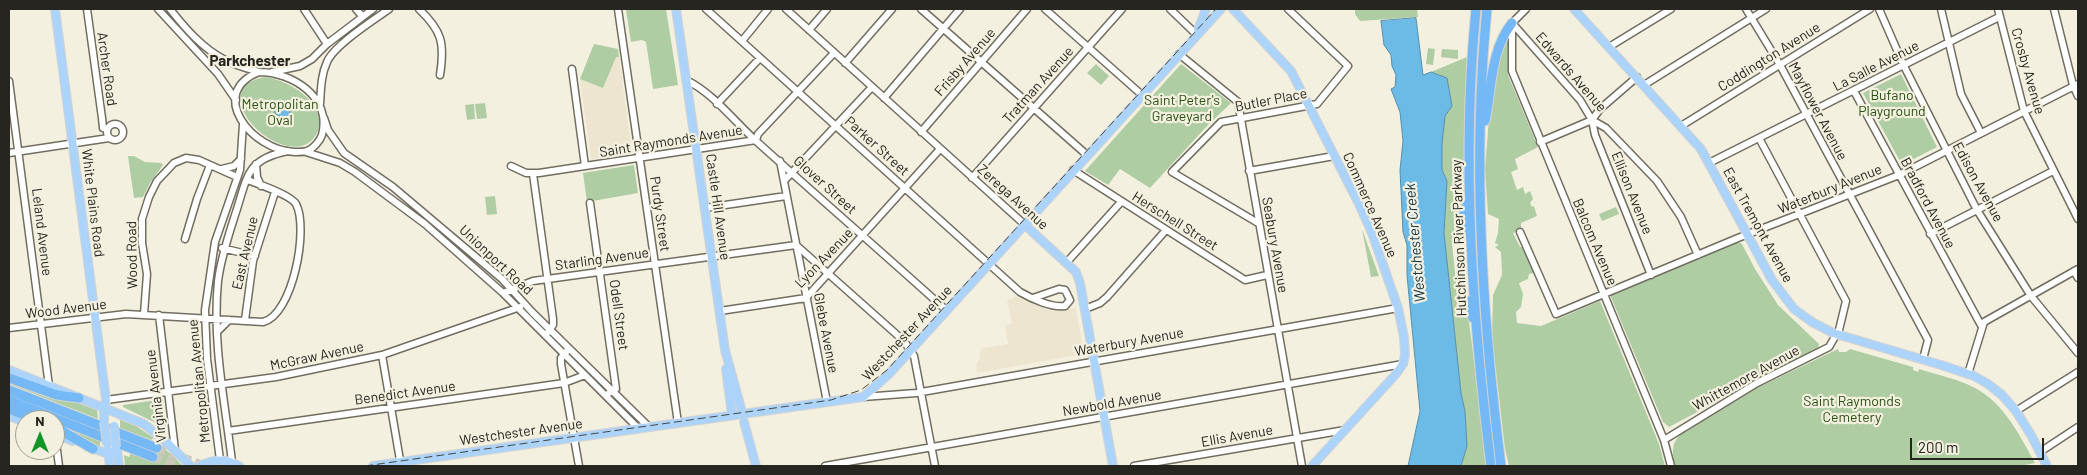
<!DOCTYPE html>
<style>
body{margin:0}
#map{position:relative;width:2087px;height:475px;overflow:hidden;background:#f4f0e0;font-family:Barlow,sans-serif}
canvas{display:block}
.frame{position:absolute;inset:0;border:10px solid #27251f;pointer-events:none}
.north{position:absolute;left:15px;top:410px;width:50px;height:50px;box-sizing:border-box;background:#f4f0e0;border:1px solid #a29f93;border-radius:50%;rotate:0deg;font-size:14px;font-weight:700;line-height:20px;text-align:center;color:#27251f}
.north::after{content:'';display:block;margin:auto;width:18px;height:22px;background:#139427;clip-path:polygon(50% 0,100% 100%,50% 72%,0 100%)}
.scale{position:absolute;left:1910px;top:438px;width:134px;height:22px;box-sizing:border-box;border:2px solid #27251f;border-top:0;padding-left:6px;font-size:15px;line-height:18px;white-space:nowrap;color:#27251f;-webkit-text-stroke:4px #f4f0e0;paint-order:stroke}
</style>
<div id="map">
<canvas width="2087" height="475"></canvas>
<div class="frame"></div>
<div class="north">N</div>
<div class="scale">200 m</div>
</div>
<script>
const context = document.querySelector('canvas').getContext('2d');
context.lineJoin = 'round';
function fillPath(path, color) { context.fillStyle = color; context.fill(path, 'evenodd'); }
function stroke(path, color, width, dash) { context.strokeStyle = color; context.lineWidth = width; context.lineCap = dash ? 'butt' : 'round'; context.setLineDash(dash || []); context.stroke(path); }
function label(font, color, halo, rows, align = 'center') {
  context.font = font + ' Barlow,sans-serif'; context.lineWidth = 4.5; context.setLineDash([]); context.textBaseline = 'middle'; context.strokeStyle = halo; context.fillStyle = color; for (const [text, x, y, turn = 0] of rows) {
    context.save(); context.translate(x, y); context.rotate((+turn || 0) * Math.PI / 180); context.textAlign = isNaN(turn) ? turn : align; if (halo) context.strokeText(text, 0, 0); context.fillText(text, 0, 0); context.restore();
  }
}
fillPath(new Path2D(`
 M594 44 618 49 632 153 591 159 580 79Z
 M1015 296 1057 311 1076 308 1084 354 977 373 976 364 980 358 979 354 982 348 1008 344 1005 325 1012 324 1007 300 1012 299Z`), '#ede5cf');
fillPath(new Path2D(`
 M637 9H666L678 85 653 89 646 42 642 40 631 42 626 10Z
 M1355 9H1417L1418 17 1360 21 1355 14Z
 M1510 30 1508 75 1538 147 1515 159 1518 169 1511 172 1517 190 1523 187 1525 194 1530 191 1533 199 1530 203 1532 207 1534 206 1537 216 1521 223V230L1513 233 1520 247H1523L1534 273 1529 274 1528 279 1519 283 1523 294 1521 307 1516 312 1517 323 1541 326 1600 301 1659 444 1665 466H1509L1505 449 1492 337 1493 295 1502 275 1501 252 1495 247 1499 245 1495 243 1498 233 1499 219 1488 214 1485 169 1490 105 1495 66Z
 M594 44 618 49 619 57H616L603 88 580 79Z
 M1428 48 1435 49 1433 65 1426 64Z
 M1442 49 1458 50V59L1441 57Z
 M1467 57 1465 99 1466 182 1461 229 1460 235 1452 243 1458 303H1466C1475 357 1479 412 1486 466H1461L1467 446 1465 411 1461 393 1444 233 1447 181 1442 170V144L1445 116 1452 106 1447 78 1431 72Z
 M1096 64 1109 76 1101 85 1087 73Z
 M1181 64 1231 103 1207 126 1150 188 1120 169 1108 185 1085 171Z
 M1901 74 1937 147 1902 165 1863 93Z
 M265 77C288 80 327 102 318 131 315 138 309 144 302 146 263 154 208 87 265 77Z
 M485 103 487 118 477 119 475 104Z
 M474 104 475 119 467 120 465 105Z
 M128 156H134L145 162 161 163 163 165 150 183 143 197 134 198Z
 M634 165 638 193 587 202 583 173Z
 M495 196 497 214 487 215 485 197Z
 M1616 207 1619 214 1602 221 1599 214Z
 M1362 229 1379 276 1371 277Z
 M1735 243H1741L1743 246 1755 269 1778 305 1819 344 1818 348 1669 427 1663 422 1610 295Z
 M1838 349 1839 352H1846L1850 349 1913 367V370L1918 372 1919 369C1938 375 1958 379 1975 388 2004 403 2020 436 2035 463L2020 466H1675C1672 453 1671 442 1682 433L1759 387Z
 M9 381 97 409 98 419 9 384Z
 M163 399 166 428 123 407V405Z
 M120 419 136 426 154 438 151 440 120 428Z
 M55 425 100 441V448Z
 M159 443 183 466H125L124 455 129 457 131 453 151 461Z`), '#afcda3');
const water = new Path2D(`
 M1416 18 1423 75 1431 72 1447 78 1452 106 1445 116 1442 144V170L1447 181 1444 233 1461 393 1465 411 1467 446 1461 466H1408L1420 411 1407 275V245L1403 232 1400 170 1403 141 1400 112 1391 89 1395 87 1396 75 1392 66 1391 55 1384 45 1381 21Z
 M277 105 288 109 291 115 289 119H283L275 113 274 107Z`);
fillPath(water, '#6cbbe6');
stroke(water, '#578eaa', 1);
stroke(new Path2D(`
 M157 448 204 466
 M153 457 178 466`), '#cbc7b9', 9, [9, 4.5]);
const minor = new Path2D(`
 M87 9 102 118 103 128 107 129
 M158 9 218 74 236 100
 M170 9C185 28 202 48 225 60 235 66 248 68 259 72
 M304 9 327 44
 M356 9 362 16
 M419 9C442 31 445 43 440 75
 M618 9 678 423
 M706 9 1020 292C1032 299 1052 308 1065 306L1070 300 1065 290 1059 289 1033 298
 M786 9 1024 224
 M921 9 1087 155
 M1045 9 1142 95
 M1170 9 1197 35
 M1746 9 1780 65 1928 340 1923 359
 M1879 9 1904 66 1977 210 2031 296 2078 353
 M1941 9 1961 94 1981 133
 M1998 9 2024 111 2078 219
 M2054 9 2073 85 2078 96
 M1512 23V71L1664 440 1671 466
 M1512 23 1580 100 1592 120 1606 128 1657 181 1681 217 1698 255
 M1512 23 1526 9
 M809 30 827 9
 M742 41 768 9
 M1609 47 1671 9
 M1179 54 1238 102 1302 466
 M845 63 892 9
 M572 69 585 166
 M259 72C292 72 332 97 322 135 320 141 313 149 307 151 304 152 299 152 295 152 252 151 206 93 259 72Z
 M272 72 300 66 312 59 327 44 373 9
 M686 80C713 93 733 120 755 140 818 197 883 253 946 310
 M9 81 49 386
 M1644 85 1766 9
 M1854 91 1982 327
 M884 98 960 9
 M320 104C321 89 321 75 327 62 334 45 374 20 389 9
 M717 104 760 58
 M324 118 328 130 344 153 393 187 502 279 532 312 649 427
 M1592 120 1595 135 1651 275
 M107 132a8 8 0 1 1 16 0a8 8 0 1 1-16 0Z
 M1681 126 1870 9
 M921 132 1027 9
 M756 140 758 134 834 53
 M1540 142 1592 120 1600 109 1637 77
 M306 152 340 163 355 172 425 224 503 293 638 428
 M9 153 109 138
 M780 161 827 402
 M1709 163 1999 17
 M256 164 257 177 261 186
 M511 166 526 173H539L756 140
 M222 169 234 166 241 159
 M1073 170 1245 280 1267 275
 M1249 171 1334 156
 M533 174 553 319V325L548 332
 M972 178 1122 9
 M784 181 872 87
 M590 203 616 389 609 393
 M705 208 786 196
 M1258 223 1172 172 1221 122 1317 104 1348 66 1288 9
 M1520 232 1556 314 1738 238 1899 175 2078 84
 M1930 234 2053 171
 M185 239 197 199 210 165
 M222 248 255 256
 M1067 262 1121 202
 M2074 271 2078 278
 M503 293 533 281 796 245 904 341 914 356 935 466
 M1085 309 1100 303 1107 297 1166 230
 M720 311 806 298 940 149
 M144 314 147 274 142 243V219L149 197 157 181 174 163 186 158 199 160 237 177
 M159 315 175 450
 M245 320 253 261 275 192
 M9 328 126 314 263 322C293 315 309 228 296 204 291 195 258 184 248 180
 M217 332 229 320
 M567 351 561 358V364L579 466
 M382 355 401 466
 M1968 374 1984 322 2078 269
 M863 397 916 393 1398 308
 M106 400 276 377 382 355 520 307
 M2016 411 2078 372
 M228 431 564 383 585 375
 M55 435 59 466
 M1664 440 1757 383 1829 347 1839 330 1846 301 1759 138
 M2040 452 2078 427
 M220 460 207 359 205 310 215 242 240 170 243 124
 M232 462C225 402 212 342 218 281 221 257 229 234 236 212 248 175 247 159 288 151
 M825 466 1403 364
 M1134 466 1345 430`);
const major = new Path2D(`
 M55 9 106 400 104 410V422
 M676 9 725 350 741 408
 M1233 9 1291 71 1359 204 1372 233 1398 308 1404 337 1405 355 1403 364 1396 374 1312 466
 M1574 9 1701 149 1772 280 1794 309 1812 322 1833 333 1941 365 1974 376 1988 384 2002 395 2016 411 2031 435 2047 466
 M1198 30 1206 9
 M1024 224 1076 272 1080 283 1113 466
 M726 369 732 415
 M9 370 144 424 165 441 191 466
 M9 416 25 422
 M744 422 756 466
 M55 434 73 441
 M88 447 106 453 117 454
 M117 449 119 466
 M108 451 110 466
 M200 466C213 459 227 459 239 466
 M373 466 863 397 889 374 1221 9`);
const highway = new Path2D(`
 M1476 9C1461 160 1472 315 1491 466
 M1487 9C1472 160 1482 315 1501 466
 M1485 121C1492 88 1490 51 1512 23
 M1463 234 1464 212 1469 201
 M1466 300 1473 318
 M9 378 57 395 79 398
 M9 390 157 448
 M9 400 153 457
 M9 409 38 420
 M55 427 93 449`);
stroke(minor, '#716d60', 9);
stroke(major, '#d4d3d2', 10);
stroke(highway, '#d4d3d2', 11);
stroke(minor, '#fff', 6);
stroke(major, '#acd4fa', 8);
stroke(highway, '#74b8f6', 9);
stroke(new Path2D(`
 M365 466 831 400 861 390 887 370 1216 9`), '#48463e', 1, [8, 4]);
const majorBridge = new Path2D(`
 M104 422 107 444
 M114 426 116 447`);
stroke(majorBridge, '#d4d3d2', 10, []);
stroke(majorBridge, '#acd4fa', 8);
label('14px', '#27251f', '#f4f0e0', [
 ["Coddington Avenue",1769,57,-32],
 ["Frisby Avenue",965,62,-49],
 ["La Salle Avenue",1876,66,-27],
 ["Archer Road",107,69,82],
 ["Crosby Avenue",2028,71,74],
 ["Edwards Avenue",1571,72,49],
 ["Tratman Avenue",1038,85,-48],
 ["Butler Place",1271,100,-11],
 ["Mayflower Avenue",1818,111,62],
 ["Saint Raymonds Avenue",671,141,-9],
 ["Parker Street",877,146,42],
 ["Edison Avenue",1978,182,61],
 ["Glover Street",825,185,42],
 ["Waterbury Avenue",1830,189,-22],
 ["Ellison Avenue",1632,193,68],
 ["Zerega Avenue",1013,197,42],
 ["White Plains Road",93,203,83],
 ["Bradford Avenue",1928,203,62],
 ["Commerce Avenue",1370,205,66],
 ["Castle Hill Avenue",718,207,82],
 ["Purdy Street",660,214,82],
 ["Herschell Street",1175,221,32],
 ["East Tremont Avenue",1758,225,61],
 ["Leland Avenue",42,232,83],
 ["Hutchinson River Parkway",1459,238,-92],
 ["Balcom Avenue",1595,242,67],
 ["Seabury Avenue",1275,245,80],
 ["East Avenue",245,253,-77],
 ["Wood Road",132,255,-91],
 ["Lyon Avenue",824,258,-46],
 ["Starling Avenue",602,259,-8],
 ["Unionport Road",496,260,43],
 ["Wood Avenue",66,309,-7],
 ["Odell Street",619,315,82],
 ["Glebe Avenue",826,333,79],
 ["Westchester Avenue",907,333,-47],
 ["Waterbury Avenue",1129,342,-10],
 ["McGraw Avenue",317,356,-12],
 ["Whittemore Avenue",1746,378,-29],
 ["Metropolitan Avenue",199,381,-96],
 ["Benedict Avenue",405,393,-8],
 ["Virginia Avenue",156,396,-97],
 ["Newbold Avenue",1112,403,-10],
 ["Westchester Avenue",521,432,-8],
 ["Ellis Avenue",1237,436,-10]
]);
label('14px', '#275111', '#f4f0e0', [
 ["Bufano",1892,95],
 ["Playground",1892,111],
 ["Saint Peter's",1182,100],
 ["Graveyard",1182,116],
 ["Metropolitan",280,104],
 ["Oval",280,120],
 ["Saint Raymonds",1852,401],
 ["Cemetery",1852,417]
]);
label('bold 15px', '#27251f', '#f4f0e0', [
 ["Parkchester",250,61]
]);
label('italic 15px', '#133749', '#f4f0e0', [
 ["Westchester Creek",1415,243,-95]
]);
</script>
